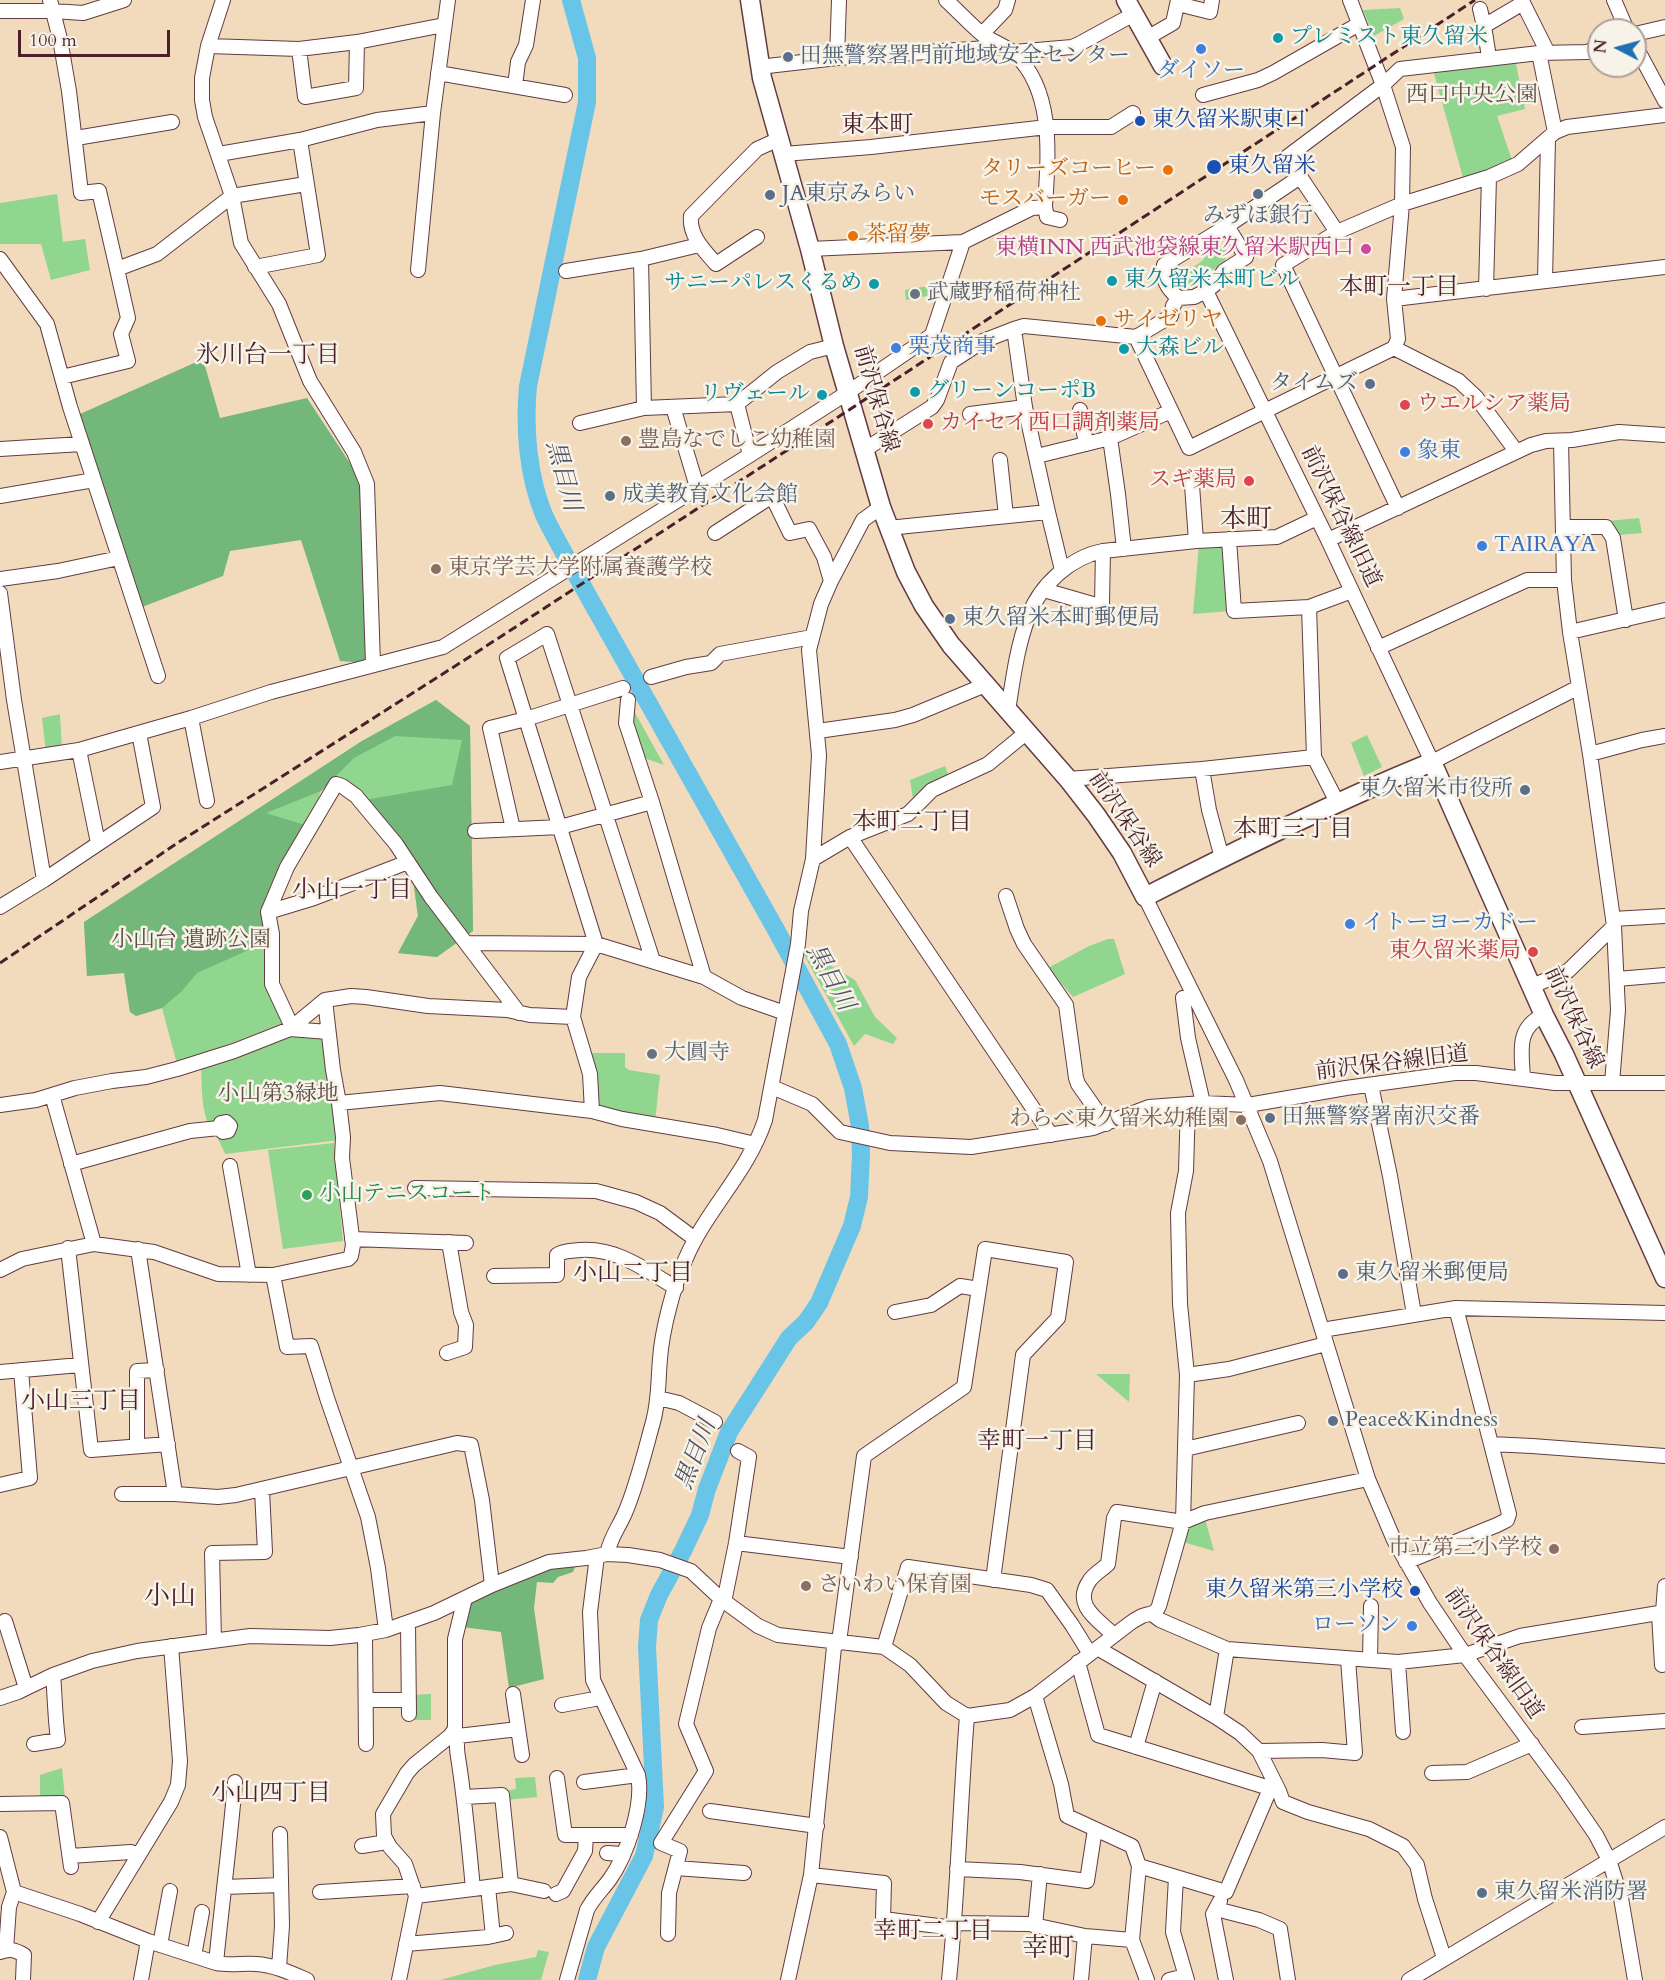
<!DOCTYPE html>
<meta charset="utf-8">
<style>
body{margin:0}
#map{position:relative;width:1665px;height:1980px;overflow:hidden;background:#f2dbbd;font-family:Cardo,serif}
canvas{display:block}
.north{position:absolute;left:1587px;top:18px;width:60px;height:60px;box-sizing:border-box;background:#f7f3e8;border:2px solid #b29e9c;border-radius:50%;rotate:276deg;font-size:16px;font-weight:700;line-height:24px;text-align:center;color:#4a1f2b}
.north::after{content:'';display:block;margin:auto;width:21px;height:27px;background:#1f6fb2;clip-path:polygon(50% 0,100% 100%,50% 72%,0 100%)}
.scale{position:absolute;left:18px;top:30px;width:152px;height:27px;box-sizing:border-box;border:3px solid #4a1f2b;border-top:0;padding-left:8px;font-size:18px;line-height:21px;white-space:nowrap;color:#4a1f2b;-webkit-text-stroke:4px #f7f3e8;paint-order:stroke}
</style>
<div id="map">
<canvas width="1665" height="1980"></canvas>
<div class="north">N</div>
<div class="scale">100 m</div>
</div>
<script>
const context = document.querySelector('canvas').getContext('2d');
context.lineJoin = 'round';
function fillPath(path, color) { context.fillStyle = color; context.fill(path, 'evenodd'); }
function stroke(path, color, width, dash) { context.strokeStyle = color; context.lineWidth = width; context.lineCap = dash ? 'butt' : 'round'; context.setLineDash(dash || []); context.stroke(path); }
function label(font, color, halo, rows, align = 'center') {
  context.font = font + ' Cardo,"Noto Serif JP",serif'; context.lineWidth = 5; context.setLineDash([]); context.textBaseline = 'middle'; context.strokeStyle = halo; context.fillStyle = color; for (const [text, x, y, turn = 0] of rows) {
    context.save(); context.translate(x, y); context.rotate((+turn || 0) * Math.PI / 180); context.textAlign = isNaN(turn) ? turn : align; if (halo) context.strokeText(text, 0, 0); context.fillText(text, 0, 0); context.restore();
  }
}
fillPath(new Path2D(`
 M1400 8 1404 19 1374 36 1363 10Z
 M1515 59 1525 109 1497 116 1513 163 1464 181 1433 70Z
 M57 194 63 242 85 239 90 270 51 280 41 244H0V203Z
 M1212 246H1221L1227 251 1225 261 1210 272 1197 285H1188L1182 281 1181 275C1194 264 1205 265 1209 248Z
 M946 283 942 293 906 300 905 290Z
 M1639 518 1642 533 1618 535 1608 521Z
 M1229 541 1231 611 1193 614 1199 544Z
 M436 700 470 726 473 931 437 957 398 953 418 916 410 857 364 800 344 778 321 791 308 826 277 872 260 912 266 930 264 955 265 978 286 1022 177 1064 162 1008 136 1016 130 1012 124 973 87 976 84 922 362 741Z
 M628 700 664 765 636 755Z
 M60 714 62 750 46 753 42 718Z
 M1367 735 1382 767 1364 776 1351 743Z
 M945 766 950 779 914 805 910 780Z
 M1108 939H1114L1125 974 1073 997 1048 968 1089 946Z
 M798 944 808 952 855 980 875 1017 897 1038 893 1044 865 1034 854 1046Z
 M291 1035 321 1036 336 1103 339 1140 225 1154C221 1143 215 1134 209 1125 201 1109 202 1086 201 1069Z
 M588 1053H625V1067L629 1070 660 1075 655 1122 597 1109Z
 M334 1143 343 1241 283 1249 268 1150Z
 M1096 1374H1130L1129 1402Z
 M1205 1519 1214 1551 1183 1542C1187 1528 1191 1524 1205 1519Z
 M431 1694V1720H413L412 1695Z
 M62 1768 65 1798H40V1775Z
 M535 1777 537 1797 506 1800V1791L516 1789 515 1778Z
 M538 1950 549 1952 541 1980H440L495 1965 536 1957Z`), '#90d68f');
fillPath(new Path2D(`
 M203 359 220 418 307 398 363 483 367 663 340 661 301 540 230 551 223 576 142 607 80 414Z
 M436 700 470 726 473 931 437 957 398 953 418 916 410 857 364 800 452 785 462 740 395 736 354 758 321 791 266 813 308 826 277 872 260 912 266 930 253 948 197 973 182 991 162 1008 136 1016 130 1012 124 973 87 976 84 922 362 741Z
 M577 1562 573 1572 558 1577 553 1583 537 1582 534 1608 544 1679 509 1688 501 1632 462 1627 468 1599 550 1565Z`), '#74b77a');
stroke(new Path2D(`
 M571 0 587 58V102L528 386C524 428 528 476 544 515 550 528 557 540 564 553L775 928 838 1044 853 1088 860 1126 861 1154 859 1197 852 1226 819 1303 806 1322 789 1338 729 1432 707 1489 700 1515 683 1551 659 1595 649 1620 647 1647 655 1807 644 1856 596 1947 587 1980`), '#69c5e7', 18);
const minor = new Path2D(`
 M50 0 60 39 69 91 81 193 99 191 117 269
 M223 0 208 46 202 78V100L205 117 232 196 241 243 279 304 310 381 354 452 367 484 373 664
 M946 0C958 11 970 24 983 35 993 42 1006 46 1015 54 1055 92 1048 157 1045 207L1047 217 1060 220
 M1614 0 1627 30
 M1178 4 1210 12 1212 0
 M1480 9 1484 26
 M0 11H53L83 13 124 0
 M982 34 1005 10 1008 0
 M1635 34 1665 27
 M1147 38 1173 23 1178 0
 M1635 45 1665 101
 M208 46 299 49 357 42 444 25
 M299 49 305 97 356 88 357 42
 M1014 52 1072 47 1079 44 1134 14
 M1539 53 1587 52 1599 47
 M1489 57 1484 26 1523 3 1547 51
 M837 58 839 0
 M759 67 837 58 1002 47
 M438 73 565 95
 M515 86 518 62 526 45 533 0
 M1203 95 1258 80 1273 73 1359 24
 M76 138 172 122
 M219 154 300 140 377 120 433 113
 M784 154 871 147 1047 127H1111L1133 113
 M1227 226 1246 257 1224 271 1214 285 1206 291 1194 297 1178 298C1167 288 1162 280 1164 265Z
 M1227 226 1300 177
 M1337 232 1287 157 1383 85 1400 69 1539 53 1555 132
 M757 237 716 264C704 250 689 236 691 216L757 149 779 139
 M810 249 963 242 1032 208 1045 207
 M0 259 47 324 70 407 158 676
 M641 259 644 408
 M255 267 318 255 300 140
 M418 270 433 113 448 0
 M566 271 641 259 699 245
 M1545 281 1548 138
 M1486 289 1489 177
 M1206 291 1328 540 1432 762 1579 687
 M1394 299 1665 267
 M1014 329 1025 407 1048 512 1062 570
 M1136 337 1189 448 1394 348 1398 339 1394 299 1402 204 1403 147 1383 85 1350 0
 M1394 348 1459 381 1476 397 1516 451
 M62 377 128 361 121 334 128 318 117 269 157 254 232 196 306 184
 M737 404 750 455
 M673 407 697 487
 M1080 410 1086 444
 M970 414 1025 407
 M580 423 644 408 737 404 777 372 810 352 834 346
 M1110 438 1118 494 1124 549
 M1561 441 1564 580 1570 632 1590 754 1614 926 1618 1010 1612 1083
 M0 449 82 444
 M864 450 932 407 937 400 951 362 983 341 1014 329 1024 326 1136 337 1171 316 1173 306 1178 298
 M1037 456 1110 438 1171 411
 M1000 460 1006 516
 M1192 485 1196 541
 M0 496 94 480
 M1398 508 1283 265 1337 232 1402 204 1489 177 1518 164 1555 132 1567 127 1665 115
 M1564 527H1606L1613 538 1626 620
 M888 528 1048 512
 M715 533 772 496 790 533 809 529 824 557 831 581
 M1229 539 1234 611 1309 607 1352 591
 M1328 540 1531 445 1546 441 1572 440 1619 432 1665 435
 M0 579 58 571 119 558
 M1044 590 1096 605 1102 603 1103 551
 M0 593 14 700 44 880
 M1309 607 1314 757 1338 804
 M1570 632 1665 610
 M1378 648 1527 580H1564
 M651 677 686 667 711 663 720 654 812 637
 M628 700 626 723 652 802 704 977
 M1008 711C1013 679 1017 646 1029 615 1040 585 1071 557 1103 551L1196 541 1277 537 1317 518
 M191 718 207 801
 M818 731 895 720 913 715 985 685
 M79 750 98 843
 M1590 754 1642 740 1665 736
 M0 762 79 750 191 718 271 692 443 647 750 455 847 393 932 335 963 242
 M1202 769 1209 810 1222 858
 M1068 779 1202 769 1314 757
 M513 829 490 728 526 719 623 688
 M475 831 560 827 652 802
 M850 837 1051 1135
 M813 859 850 837 908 814 932 790 988 764 1027 732
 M1006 896 1017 929 1024 944 1066 1005 1076 1078 1078 1084 1106 1124
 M1145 897 1236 1080 1270 1161 1368 1479 1394 1540 1430 1603 1465 1655 1563 1787 1596 1835 1609 1860 1621 1898 1635 1980
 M0 907 44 880 153 807 139 733
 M268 912 314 898 408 862
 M1613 919 1665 916
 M467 943 596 944 704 977 742 998 785 1013
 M1617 979 1665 975
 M1532 986 1568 971 1614 926
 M1193 994 1183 998 1188 1038 1203 1103
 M292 1027 272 984V934L268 912 287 867 336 784 342 786 356 796 396 844 431 897 519 1013
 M290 1029 328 1032
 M1523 1079C1522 1053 1515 1028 1544 1015
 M1371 1085 1390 1176 1414 1314
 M772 1087 812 1104 840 1132 890 1143 971 1147 1093 1128 1149 1107 1203 1103 1248 1105 1346 1088 1455 1073H1476L1555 1083H1665
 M52 1095 94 1244
 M339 1103 440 1093 592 1111 622 1119 717 1135 755 1144
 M0 1105 36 1100 75 1088 112 1081 146 1077 177 1069 234 1051 290 1029 325 1000
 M592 1111 590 1074 573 1017 579 977 596 944 507 658 547 634 653 961
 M71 1164 190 1131 219 1128 223 1132 228 1131 230 1126 226 1122 221 1123 219 1128
 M230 1166 249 1275
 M415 1188 596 1191 636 1202 660 1213 695 1239
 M352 1239 466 1243
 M68 1248 91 1450 168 1444
 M138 1249 175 1494
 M0 1270 22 1259 94 1244 154 1252 218 1274 273 1275 348 1259 351 1256 353 1245 342 1158 343 1137 339 1103 333 1070 325 1000 351 996 366 997 428 1006 507 1010 530 1015 573 1017
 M273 1275 287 1347 311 1346 327 1398 368 1517 378 1568 386 1630
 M494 1276 557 1275V1255C564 1250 572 1251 580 1250 616 1247 646 1270 676 1288
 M895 1312 931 1305 960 1286 979 1289
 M1322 1330 1456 1308 1665 1313
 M447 1353 465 1347 466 1325 461 1312 449 1242
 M0 1372 80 1365
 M1187 1375 1229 1369 1326 1344
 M658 1398 679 1403 715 1422
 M1491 1444 1532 1446 1665 1456
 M137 1446V1371L157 1370
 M1185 1449 1298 1423
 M0 1485 30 1478 21 1370
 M122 1494H175L218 1497 236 1495 457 1443 471 1445 482 1500 492 1585
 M736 1543 851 1557
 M607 1554C611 1536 618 1529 625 1513 637 1485 645 1451 653 1422 659 1401 658 1381 660 1359 662 1330 674 1284 686 1258 707 1209 748 1172 765 1120L798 944 801 911 813 859 819 755 809 650 821 604 831 581 863 520 881 507
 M1406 1562 1497 1525 1507 1520 1509 1514 1456 1308
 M724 1602 736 1543 749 1457 738 1451
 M1663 1612 1665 1586
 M1152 1614 1160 1620 1227 1649 1398 1662 1465 1655 1520 1636 1665 1612
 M1659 1614 1662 1665
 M5 1621 26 1688
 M408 1623 409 1714
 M365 1634 366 1744
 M1114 1635C1097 1619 1072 1605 1090 1580 1094 1574 1103 1569 1108 1564L1114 1518 1117 1512 1183 1522 1205 1513 1368 1479
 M214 1641 212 1553 265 1552 262 1490
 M884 1647 908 1567 1031 1585 1047 1590 1072 1625 1090 1654
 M1099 1649 1216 1717 1227 1649
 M1370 1660 1371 1606
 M1078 1662 1098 1735 1279 1791 1283 1802 1308 1812 1369 1829 1403 1846 1417 1865 1425 1899 1444 1958
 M1398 1662 1403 1732
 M513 1694 522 1755
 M1035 1696 1061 1784 1067 1816 1132 1846 1139 1866 1132 1940 1147 1980
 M0 1698 18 1692 53 1675 92 1661 137 1651 250 1636 330 1638 359 1635 386 1630 434 1613 492 1585 549 1562 586 1558 607 1554 628 1555 660 1560 691 1571 721 1599 758 1626 778 1635 884 1647 910 1665 946 1703 967 1716 1010 1710 1035 1696 1129 1624C1133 1621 1138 1618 1142 1616 1150 1613 1155 1615 1159 1606L1183 1522 1187 1375 1180 1304 1178 1213 1186 1171 1188 1104
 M366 1700H409
 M562 1705 600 1698
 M1216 1717 1240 1733 1259 1751 1279 1791
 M1582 1727 1665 1721
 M455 1729C458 1738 456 1747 458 1757 465 1801 469 1845 473 1889L511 1884 544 1891
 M458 1736 518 1729
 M34 1744 58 1740C55 1718 55 1697 53 1675
 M1136 1747 1155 1681
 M1259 1751 1322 1750 1355 1753 1348 1659
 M1432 1773 1467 1772 1532 1744
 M557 1778 565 1835H631
 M584 1782 638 1775
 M464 1797 502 1795 511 1884
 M0 1804 62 1803 71 1867
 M710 1811 817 1826
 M0 1837 14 1892 80 1914 148 1941 216 1963C230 1966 242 1963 256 1964 274 1965 291 1973 307 1980
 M362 1846 387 1842
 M607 1853 622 1854
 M70 1856 131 1852 139 1855
 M1139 1866 1226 1892 1270 1789
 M676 1868 744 1873
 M957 1869 1020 1872 1087 1881 1095 1829
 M811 1875 884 1883 883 1919 954 1928
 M1176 1877 1173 1932 1187 1980
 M224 1887 281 1885
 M488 1887 493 1936
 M320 1892 413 1886
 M556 1894 563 1891 585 1851 586 1835
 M416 1896 473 1889
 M1220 1901 1213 1914 1226 1980
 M1216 1909 1259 1920 1280 1929 1288 1980
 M98 1922 171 1802 178 1785 180 1761 171 1646
 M955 1923 1029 1924 1085 1936 1132 1940
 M1035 1926 1040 1874
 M668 1934 669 1893 680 1851 661 1843 706 1771 686 1724 709 1628 721 1599
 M406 1944 488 1937 506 1933
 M160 1945 170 1891
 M6 1949 9 1907 14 1892
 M0 1952C10 1948 15 1950 24 1955L23 1980
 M194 1956 202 1912
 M216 1963C222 1902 230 1843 235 1782
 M279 1968 282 1926 280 1834
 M141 1980 148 1941
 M399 1980 416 1896 405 1864 390 1847 384 1836 383 1814 407 1773 414 1765 450 1736 455 1729V1639L465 1598
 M567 1980 587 1910C593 1898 602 1890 610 1879 627 1855 644 1804 638 1775L593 1680 590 1612 597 1556
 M788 1980 811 1875 834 1647 839 1642 864 1456 964 1387 985 1249 1066 1262 1058 1318 1023 1355 993 1580
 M949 1980C958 1892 960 1804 967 1716
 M1081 1980 1085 1936
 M1169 1980 1185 1976
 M1409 1980 1665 1827`);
const major = new Path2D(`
 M750 0 762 78 810 249 834 346 881 507 906 572 924 606 951 645 1068 779 1096 815 1122 853 1145 897C1239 849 1334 802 1432 762L1544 1015 1564 1054 1665 1278
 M1126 0 1163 66`);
stroke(minor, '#633b41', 16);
stroke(major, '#633b41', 21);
stroke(minor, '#fff', 14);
stroke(major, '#fff', 18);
stroke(new Path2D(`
 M0 963 179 842 474 654 852 408 1475 0`), '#4a1f2b', 3, [9, 4.5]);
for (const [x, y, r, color] of [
 [1278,38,6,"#0f9aa8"],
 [1201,49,6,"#3f7fe0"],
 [788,57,6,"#5c6f8a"],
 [1140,121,6,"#1a4fb4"],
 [1214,167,8,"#1a4fb4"],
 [1168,170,6,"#e8710a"],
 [1258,194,6,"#5c6f8a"],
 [770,195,6,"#5c6f8a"],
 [1123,200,6,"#e8710a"],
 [853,236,6,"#e8710a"],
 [1366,249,6,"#d1479c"],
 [1112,281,6,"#0f9aa8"],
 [874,284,6,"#0f9aa8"],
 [915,294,6,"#6b7280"],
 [1101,321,6,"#e8710a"],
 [896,348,6,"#3f7fe0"],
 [1124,349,6,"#0f9aa8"],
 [1370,384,6,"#5c6f8a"],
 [915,392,6,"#0f9aa8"],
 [822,395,6,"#0f9aa8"],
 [1405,405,6,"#e0444e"],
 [928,424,6,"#e0444e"],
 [626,441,6,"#8d6e63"],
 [1405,452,6,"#3f7fe0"],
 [1249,481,6,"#e0444e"],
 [610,496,6,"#5c6f8a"],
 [1482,546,6,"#3f7fe0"],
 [436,569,6,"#8d6e63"],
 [950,619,6,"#5c6f8a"],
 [1525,790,6,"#5c6f8a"],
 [1350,924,6,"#3f7fe0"],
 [1533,952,6,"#e0444e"],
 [652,1054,6,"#6b7280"],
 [1270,1118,6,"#5c6f8a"],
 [1241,1120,6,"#8d6e63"],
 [307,1195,6,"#2e9e5b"],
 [1343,1274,6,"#5c6f8a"],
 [1333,1421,6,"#5c6f8a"],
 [1554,1549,6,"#8d6e63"],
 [806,1586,6,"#8d6e63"],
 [1415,1591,6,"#1a4fb4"],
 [1412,1626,6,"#3f7fe0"],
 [1482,1893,6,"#5c6f8a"]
]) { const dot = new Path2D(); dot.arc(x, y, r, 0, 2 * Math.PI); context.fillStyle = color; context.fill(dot); stroke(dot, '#f7f3e8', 2); }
label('22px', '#0d838f', '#f7f3e8', [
 ["プレミスト東久留米",1290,38],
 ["東久留米本町ビル",1124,281],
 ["サニーパレスくるめ",862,284,"right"],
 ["大森ビル",1136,349],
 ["グリーンコーポB",927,392],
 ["リヴェール",810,395,"right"]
], 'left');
label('22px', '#4e5e75', '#f7f3e8', [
 ["田無警察署門前地域安全センター",800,57],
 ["JA東京みらい",782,195],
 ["みずほ銀行",1258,217,"center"],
 ["タイムズ",1358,384,"right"],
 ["成美教育文化会館",622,496],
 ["東久留米本町郵便局",962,619],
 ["東久留米市役所",1513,790,"right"],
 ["田無警察署南沢交番",1282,1118],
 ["東久留米郵便局",1355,1274],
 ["Peace&Kindness",1345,1421],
 ["東久留米消防署",1494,1893]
], 'left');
label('22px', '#366cbe', '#f7f3e8', [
 ["ダイソー",1201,72,"center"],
 ["栗茂商事",908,348],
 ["象東",1417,452],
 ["TAIRAYA",1494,546],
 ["イトーヨーカドー",1362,924],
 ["ローソン",1400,1626,"right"]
], 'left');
label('22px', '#5c4d44', '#f7f3e8', [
 ["西口中央公園",1472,96],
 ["小山台 遺跡公園",191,941],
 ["小山第3緑地",278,1095]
]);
label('22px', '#164399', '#f7f3e8', [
 ["東久留米駅東口",1152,121],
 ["東久留米",1228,167],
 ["東久留米第三小学校",1403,1591,"right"]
], 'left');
label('22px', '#c56008', '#f7f3e8', [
 ["タリーズコーヒー",1156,170],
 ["モスバーガー",1111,200],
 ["茶留夢",865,236,"left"],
 ["サイゼリヤ",1113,321,"left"]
], 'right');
label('22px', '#b23c85', '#f7f3e8', [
 ["東横INN 西武池袋線東久留米駅西口",1354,249]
], 'right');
label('22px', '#5b616d', '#f7f3e8', [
 ["武蔵野稲荷神社",927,294],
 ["大圓寺",664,1054]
], 'left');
label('22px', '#4a1f2b', '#f7f3e8', [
 ["前沢保谷線",875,399,74],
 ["前沢保谷線旧道",1340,517,64],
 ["前沢保谷線",1124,820,56],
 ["前沢保谷線",1573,1018,65],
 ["前沢保谷線旧道",1392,1064,-7],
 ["前沢保谷線旧道",1493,1654,55]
]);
label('22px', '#be3a42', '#f7f3e8', [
 ["ウエルシア薬局",1417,405],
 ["カイセイ西口調剤薬局",940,424],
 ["スギ薬局",1237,481,"right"],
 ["東久留米薬局",1521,952,"right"]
], 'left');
label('22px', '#785e54', '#f7f3e8', [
 ["豊島なでしこ幼稚園",638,441],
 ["東京学芸大学附属養護学校",448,569],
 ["わらべ東久留米幼稚園",1229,1120,"right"],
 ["市立第三小学校",1542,1549,"right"],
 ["さいわい保育園",818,1586]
], 'left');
label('22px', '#27864d', '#f7f3e8', [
 ["小山テニスコート",319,1195]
], 'left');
label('24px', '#4a1f2b', '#f7f3e8', [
 ["東本町",877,126],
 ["本町一丁目",1399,288],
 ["氷川台一丁目",268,356],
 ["本町二丁目",912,823],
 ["本町三丁目",1293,830],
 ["小山一丁目",352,891],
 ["小山二丁目",633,1274],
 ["小山三丁目",81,1402],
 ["幸町一丁目",1037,1442],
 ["小山四丁目",271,1794],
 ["幸町二丁目",933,1932]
]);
label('italic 24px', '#535163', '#f7f3e8', [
 ["黒目川",562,476,75],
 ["黒目川",829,978,61],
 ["黒目川",697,1455,-69]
]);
label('26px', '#4a1f2b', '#f7f3e8', [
 ["本町",1246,521],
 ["小山",170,1598],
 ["幸町",1048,1950]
]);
</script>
